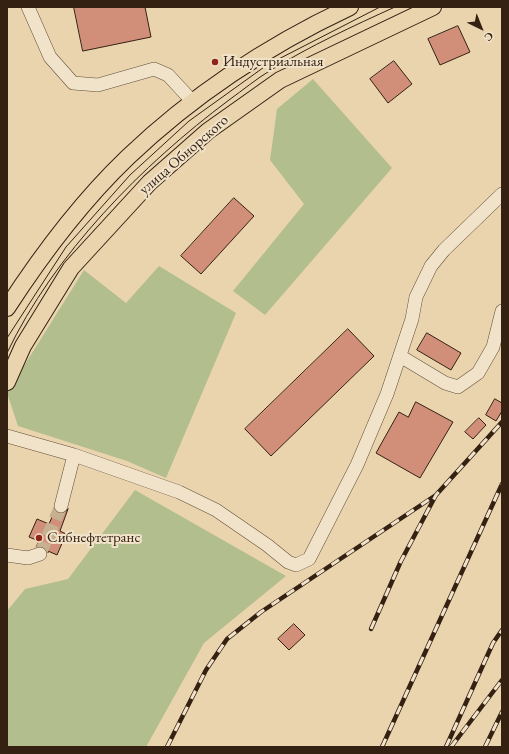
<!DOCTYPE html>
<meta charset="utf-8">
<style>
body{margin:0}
#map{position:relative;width:509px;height:754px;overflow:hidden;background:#ead4ae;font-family:"EB Garamond",serif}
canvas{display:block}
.frame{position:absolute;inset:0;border:8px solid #342112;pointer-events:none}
.north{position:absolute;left:461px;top:8px;width:40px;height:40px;-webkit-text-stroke:3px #f1e3ca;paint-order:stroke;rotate:137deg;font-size:11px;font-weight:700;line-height:16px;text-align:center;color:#342112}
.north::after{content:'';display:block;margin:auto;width:14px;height:18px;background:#342112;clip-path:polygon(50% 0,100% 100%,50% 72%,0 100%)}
</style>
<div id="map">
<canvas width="509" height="754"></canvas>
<div class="frame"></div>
<div class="north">С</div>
</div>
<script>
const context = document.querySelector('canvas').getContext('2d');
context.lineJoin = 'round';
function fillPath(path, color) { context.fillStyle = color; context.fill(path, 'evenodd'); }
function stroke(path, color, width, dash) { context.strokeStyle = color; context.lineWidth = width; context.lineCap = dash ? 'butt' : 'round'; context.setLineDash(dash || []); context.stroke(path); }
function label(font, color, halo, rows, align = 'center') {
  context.font = font + ' "EB Garamond",serif'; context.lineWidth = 4; context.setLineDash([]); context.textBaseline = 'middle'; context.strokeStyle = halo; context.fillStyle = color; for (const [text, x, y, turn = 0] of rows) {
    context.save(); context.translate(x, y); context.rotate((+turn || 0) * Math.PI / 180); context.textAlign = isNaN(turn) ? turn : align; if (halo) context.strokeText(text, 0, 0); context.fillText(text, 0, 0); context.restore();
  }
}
fillPath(new Path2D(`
 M313 79 392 168 265 315 233 291 304 204 270 160 277 109Z
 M159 266 236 313 166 478 127 461 18 426 7 393 84 270 126 303Z
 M135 490 286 576 204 643 146 747H7V611L25 589 68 579Z`), '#b2be8e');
const building = new Path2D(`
 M74 7H145L151 37 83 51Z
 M458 26 470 52 440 65 428 39Z
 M394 61 412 84 388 103 370 79Z
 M234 198 254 216 201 274 181 256Z
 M348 329 374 356 271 456 245 429Z
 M427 333 461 353 451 370 417 350Z
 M495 399 502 403V411L496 421 486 415Z
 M416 402 453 422 420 478 376 453 399 412 408 417Z
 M479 418 486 425 473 439 465 432Z
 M68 509 60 531 66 534 57 555 48 551V553L42 546 36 547 39 541 29 537 37 519 49 524 55 510 59 514H63Z
 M294 624 305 635 289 650 278 639Z`);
fillPath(building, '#d18e79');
stroke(building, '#342112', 1);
stroke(new Path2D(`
 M40 554 61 506`), '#c6b08f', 13, [13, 6]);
const minor = new Path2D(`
 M28 7 50 57 73 83 98 85 154 69 168 75 193 102
 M400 356 445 383 458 387 478 373 493 347 502 311
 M7 436 74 455 61 506
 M74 455 179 492 216 510 267 545 288 562 296 565 309 559 357 465 387 394 412 319 416 297 431 266 444 250 502 194
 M7 555 28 558 40 554`);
const major = new Path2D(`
 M7 308C42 254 82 201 128 157 193 95 269 45 350 7
 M7 382 23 346 71 268 150 182 208 131 280 80 433 7`);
stroke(minor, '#624e39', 14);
stroke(major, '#342112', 18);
stroke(minor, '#f1e3ca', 13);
stroke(major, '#ead4ae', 16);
stroke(new Path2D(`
 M7 338 66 247 130 175 189 121 267 65 380 7
 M7 353C54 254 142 165 229 100 243 90 256 79 271 70 310 46 353 26 395 7`), '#342112', 1);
const rail = new Path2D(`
 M371 629 401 561 436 495 502 422
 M167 747 206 670 227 639 261 612 436 495
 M382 747 502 484
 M446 747 493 643 502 630
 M451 747 502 680
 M485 747 502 712`);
stroke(rail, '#342112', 4.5);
stroke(rail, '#f1e3ca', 3, [9]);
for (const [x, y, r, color] of [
 [215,62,4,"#8f2418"],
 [39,538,4,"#8f2418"]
]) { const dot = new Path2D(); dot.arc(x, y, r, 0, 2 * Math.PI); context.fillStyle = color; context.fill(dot); stroke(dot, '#f1e3ca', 1.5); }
label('15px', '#342112', '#f1e3ca', [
 ["Индустриальная",223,62],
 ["Сибнефтетранс",47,538]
], 'left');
label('15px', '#342112', '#f1e3ca', [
 ["улица Обнорского",184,155,-41]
]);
</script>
